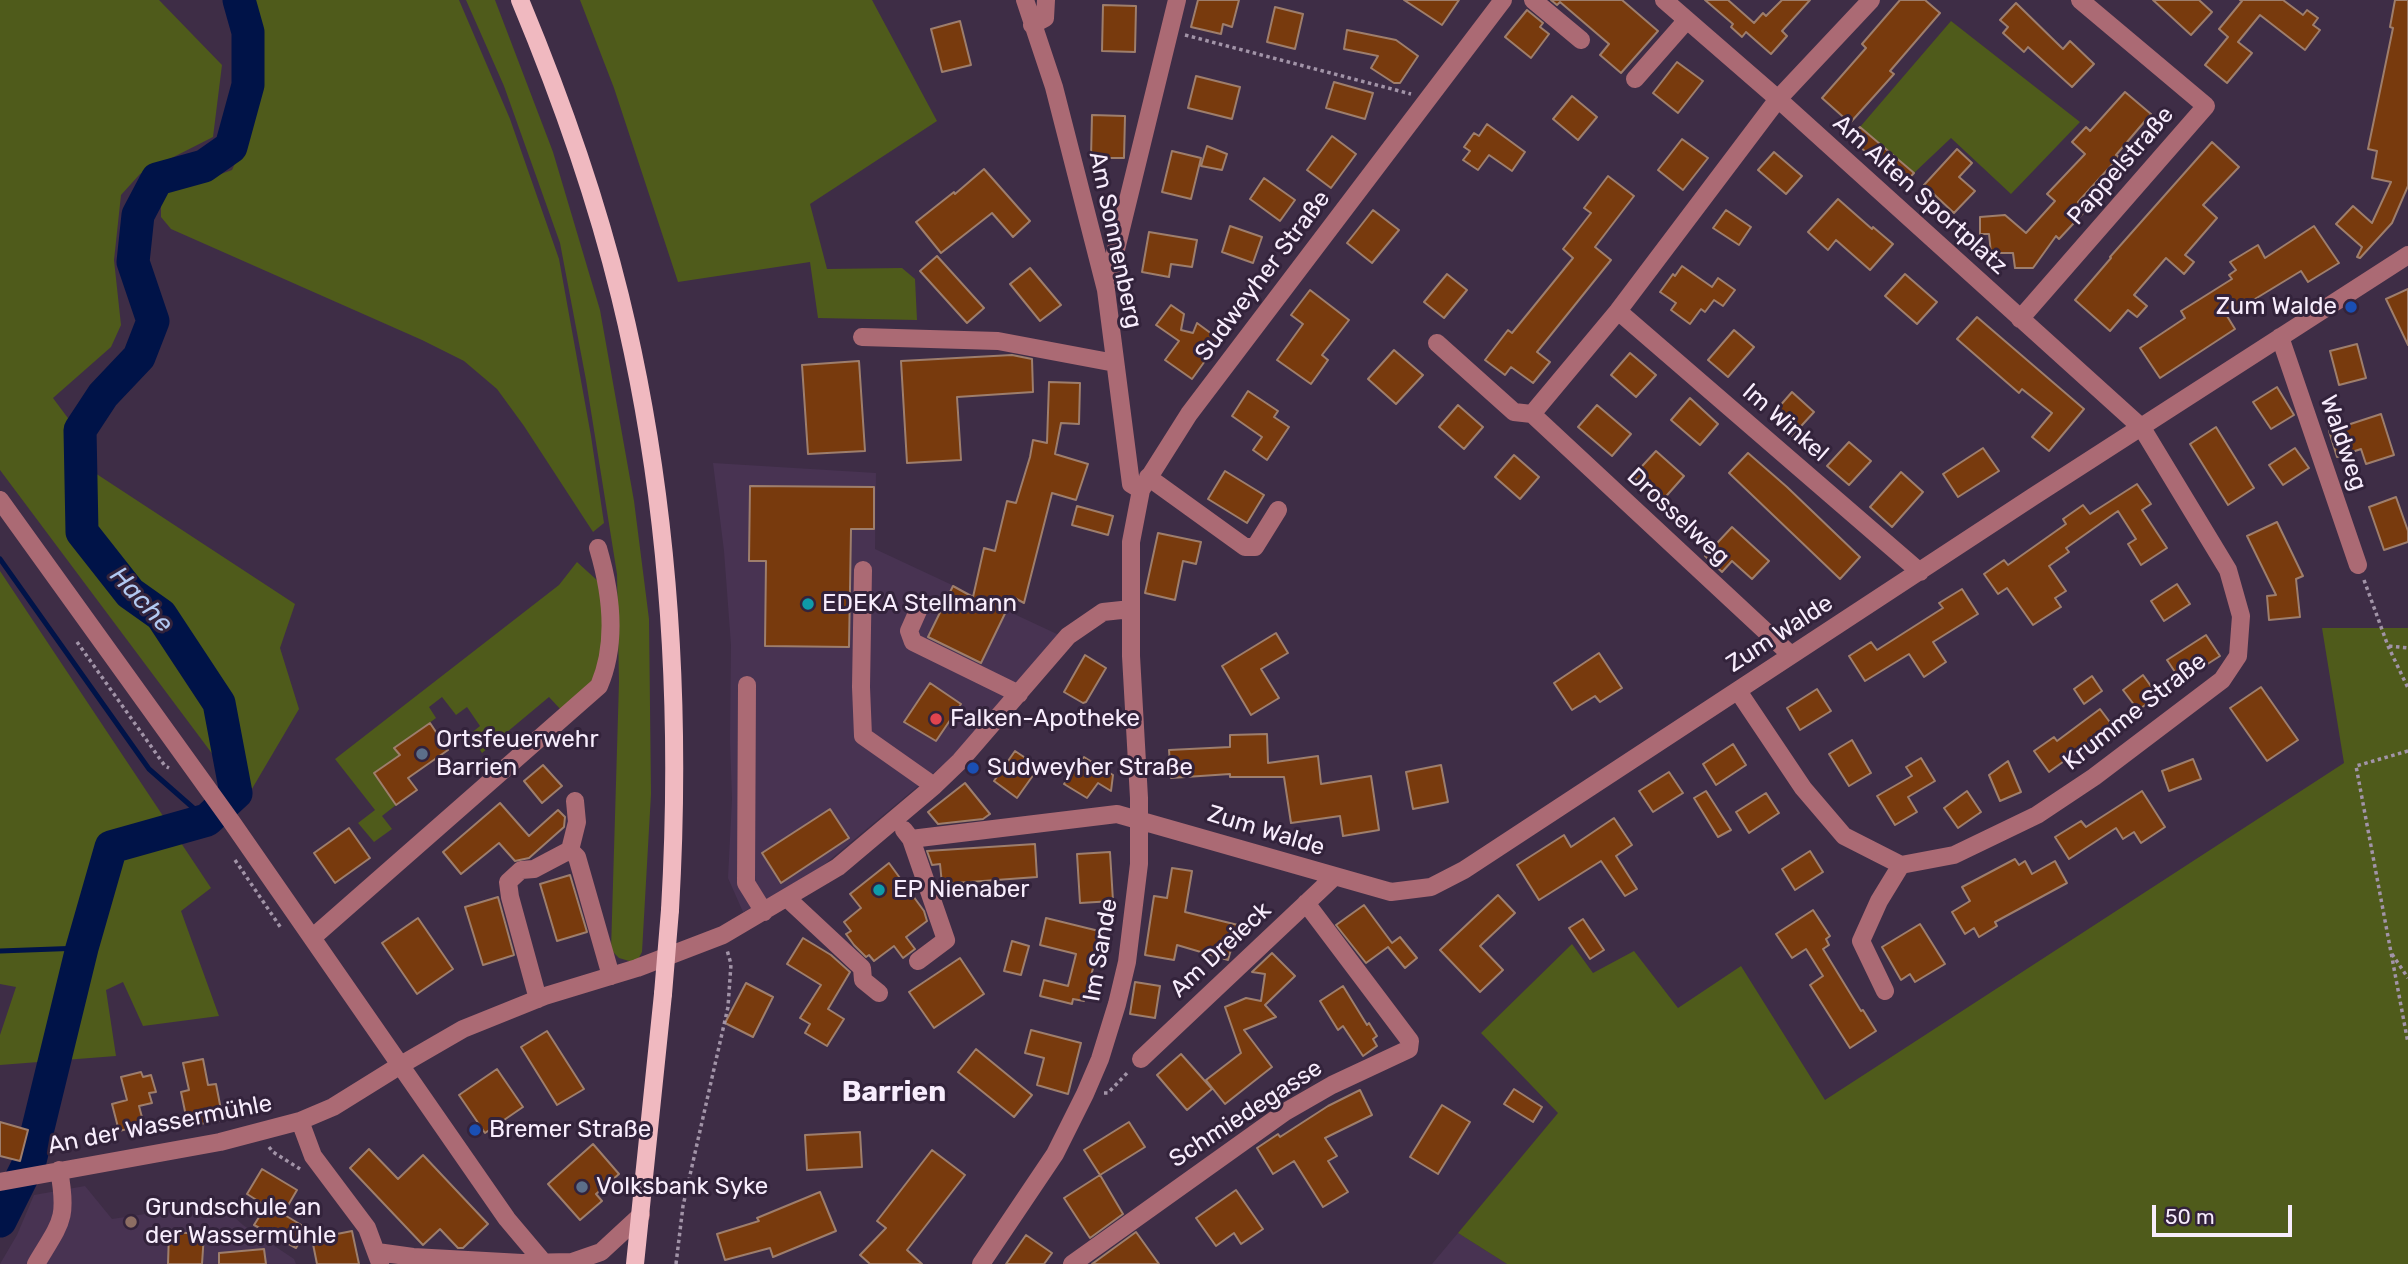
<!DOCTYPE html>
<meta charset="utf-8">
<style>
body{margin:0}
#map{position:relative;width:2408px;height:1264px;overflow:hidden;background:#3e2d46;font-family:Rubik,sans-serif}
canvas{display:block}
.scale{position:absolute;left:2152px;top:1205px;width:140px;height:32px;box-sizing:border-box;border:4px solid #f8edfd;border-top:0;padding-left:9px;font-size:21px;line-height:24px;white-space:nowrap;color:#f8edfd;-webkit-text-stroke:5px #33233b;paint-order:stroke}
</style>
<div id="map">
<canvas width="2408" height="1264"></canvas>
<div class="scale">50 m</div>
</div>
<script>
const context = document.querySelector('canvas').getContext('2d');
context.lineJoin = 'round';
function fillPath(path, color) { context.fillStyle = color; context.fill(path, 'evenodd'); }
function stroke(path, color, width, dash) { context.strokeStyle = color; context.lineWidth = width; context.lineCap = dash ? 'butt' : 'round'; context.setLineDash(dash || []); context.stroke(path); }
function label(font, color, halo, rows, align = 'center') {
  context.font = font + ' Rubik,sans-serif'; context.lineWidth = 6; context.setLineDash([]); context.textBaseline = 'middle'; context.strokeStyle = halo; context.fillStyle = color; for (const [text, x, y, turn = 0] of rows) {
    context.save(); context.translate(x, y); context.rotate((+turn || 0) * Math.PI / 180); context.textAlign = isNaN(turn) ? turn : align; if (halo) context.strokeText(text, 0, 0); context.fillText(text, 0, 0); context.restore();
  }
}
fillPath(new Path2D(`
 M713 463 876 473 875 549 1059 635 949 760 819 869 743 912 728 878 732 799 730 741 731 645 724 551Z
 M85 1186 112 1219 219 1203 243 1225 294 1259 296 1264H0L17 1235 34 1195Z
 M1458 1233 1507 1264H1432Z`), '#483352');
fillPath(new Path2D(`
 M0 0H159L222 65 213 137 140 174 121 195 114 260 121 325 111 347 53 398 82 437 92 471 295 604 280 648 299 709 246 799 0 470Z
 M254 0H459L510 119 559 259 591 436 604 523 593 532 524 426 497 389 464 361 422 340 171 229 161 217V197L175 185 207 179 232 170 245 141 259 93Z
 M466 0H495L553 152 600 310 634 501 649 619 651 794 642 952 636 963 619 958 611 950 619 682 617 574 586 380 560 243 504 86Z
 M580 0H872L937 121 810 204 827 269 902 268 915 279 917 320 818 318 810 262 678 282 614 88Z
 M1951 21 2080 122 2011 194 1951 138 1914 173 1860 127Z
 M577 562 599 582 605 649 599 675 562 711 549 697 482 753 470 734 480 726 467 707 456 715 442 697 429 707 436 718 395 748 400 755 374 773 396 805 382 816 392 829 374 842 358 823 375 810 335 759 559 585Z
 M0 571 211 888 181 911 219 1016 143 1026 123 982 106 990 116 1056 0 1065V1035L16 987 0 984Z
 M2322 628H2408V1264H1507L1458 1233 1558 1113 1481 1033 1572 944 1593 973 1634 951 1678 1008 1741 966 1825 1100 2344 763Z`), '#4f5b1b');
stroke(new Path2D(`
 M0 559 149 769 207 820
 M0 951 82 948`), '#001348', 5);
stroke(new Path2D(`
 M0 1221 30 1161 82 948 111 847 207 820 236 793 219 703 161 615 130 593 82 532 80 430 103 395 139 357 153 321 133 262 138 215 157 179 204 166 231 147 248 85V32L239 0`), '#001348', 33);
const building = new Path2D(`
 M1198 0H1239L1232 27 1223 24 1221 34 1191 27Z
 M1404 0H1459L1442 25Z
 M1551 0H1622L1658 31 1621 73 1600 55 1609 44 1560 2 1557 5Z
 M1705 0H1728L1754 23 1763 13 1766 16 1782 0H1810L1782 31 1787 36 1771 54 1746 32 1742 37 1731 27 1733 24Z
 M1900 0H1925L1940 13 1890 71 1894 74 1850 123 1822 98 1866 48 1862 44Z
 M2153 0H2199L2212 12 2191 35Z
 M2240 0H2283L2303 15 2307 10 2318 18 2313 25 2320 30 2305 50 2260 15 2238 42 2252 53 2227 83 2205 65 2228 37 2219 29 2242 1Z
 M2395 0H2408V186L2392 223 2360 258 2357 257 2362 247 2336 224 2353 206 2372 223 2391 182 2372 178 2377 151 2368 149 2393 28 2390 27Z
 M2016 3 2063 49 2070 41 2094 64 2072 87 2028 47 2024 52 2003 33 2008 27 2000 20Z
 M1103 5 1136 6 1135 52 1102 51Z
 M1275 7 1303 14 1295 49 1267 42Z
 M1527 10 1543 23 1540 27 1549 34 1531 58 1505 37Z
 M960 21 971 65 942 72 931 29Z
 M1347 30 1396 40 1418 56 1400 83H1394L1371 68 1378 56 1344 49Z
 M1677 62 1703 81 1678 113 1653 93Z
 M1196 76 1240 87 1232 119 1188 108Z
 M1334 82 1373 93 1365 119 1326 108Z
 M2125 92 2151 114 2116 155 2119 157 2078 202 2086 210 2059 239 2056 236 2033 268H2015L2013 253H1991L1989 234H1980V217L2005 215 2026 233 2055 201 2047 194 2085 154 2072 142 2086 127 2090 131Z
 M1572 96 1597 117 1578 140 1553 119Z
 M1092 115 1125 116 1124 158H1091Z
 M1487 124 1525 152 1512 171 1489 155 1478 170 1463 160 1470 151 1464 147 1474 133 1479 136Z
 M1860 127 1914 173 1903 185 1850 138Z
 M1332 136 1356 154 1331 188 1307 170Z
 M1682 139 1708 158 1683 190 1658 170Z
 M2212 142 2239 167 2203 205 2217 218 2185 255 2194 262 2184 274 2166 258 2134 295 2147 306 2137 317 2128 310 2110 331 2075 300 2111 258 2110 257Z
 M1207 146 1227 154 1222 170 1201 166Z
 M1957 149 1972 163 1959 177 1975 191 1954 213 1924 185Z
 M1172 151 1201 158 1191 199 1162 192Z
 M1774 152 1802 176 1786 194 1758 170Z
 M984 169 1030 221 1013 237 992 213 941 253 916 222 954 192 955 194Z
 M1608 176 1634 196 1595 247 1611 260 1537 352 1550 362 1533 383 1511 367 1505 375 1485 360 1508 330 1512 333 1573 258 1563 249 1591 213 1584 208Z
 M1264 178 1295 200 1280 221 1250 199Z
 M1838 199 1872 229 1873 227 1893 244 1870 270 1836 240 1828 250 1808 232Z
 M1373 210 1399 230 1372 263 1347 243Z
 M1726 210 1751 227 1739 245 1713 228Z
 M1230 226 1262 237 1253 263 1222 252Z
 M2314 226 2339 263 2308 282 2301 271 2227 316 2235 329 2160 378 2140 348 2185 318 2181 311 2232 279 2229 275 2236 270 2230 262 2258 245 2265 258Z
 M1149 232 1197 240 1192 267 1171 264 1169 277 1142 272Z
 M937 256 984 308 967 323 920 271Z
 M1682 266 1712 287 1718 278 1735 290 1723 306 1714 300 1705 312 1701 309 1690 324 1671 310 1676 303 1660 292 1673 274 1675 276Z
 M1030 268 1061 305 1040 321 1010 284Z
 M1447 274 1467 290 1444 318 1424 302Z
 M1905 274 1937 302 1917 324 1885 296Z
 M2408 289V345L2386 299Z
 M1310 290 1349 320 1322 355 1328 360 1311 384 1277 360 1303 324 1291 315Z
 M1171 305 1184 314 1181 330 1193 333 1197 323 1220 340 1192 379 1165 360 1179 341 1156 325Z
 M1977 317 2084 409 2049 451 2032 437 2052 413 2022 389 2019 393 1957 339Z
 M1734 330 1754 347 1728 377 1708 360Z
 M2357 344 2366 378 2339 385 2330 351Z
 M1394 350 1423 375 1396 404 1368 379Z
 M1630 353 1656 375 1636 397 1611 375Z
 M1012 355 1032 359 1033 392 957 397 961 460 907 463 901 361Z
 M859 361 865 451 808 454 802 365Z
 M1049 382 1080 383 1079 424 1061 423 1055 454 1088 464 1076 500 1052 493 1024 603 1013 597 981 663 928 637 953 586 973 597 984 548 995 551 1007 501 1016 503 1030 457 1033 440 1047 443Z
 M2277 387 2294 415 2271 429 2253 402Z
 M1248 391 1278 411 1274 417 1289 427 1267 460 1253 450 1262 437 1232 416Z
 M1792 392 1814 412 1792 436 1771 416Z
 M1690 398 1718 424 1700 445 1671 420Z
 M1458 405 1483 427 1464 449 1439 427Z
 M1597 405 1631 434 1612 456 1578 427Z
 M2381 414 2394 455 2366 464 2361 449 2337 457 2329 431Z
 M2216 427 2254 488 2228 505 2190 444Z
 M1849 442 1871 461 1849 485 1827 466Z
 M1983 448 1999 471 1958 497 1943 474Z
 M2295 448 2309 468 2283 485 2269 465Z
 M1656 451 1684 476 1661 502 1633 476Z
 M1748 453 1787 487 1860 557 1840 579 1729 473Z
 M1514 455 1539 477 1520 499 1495 477Z
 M1225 471 1264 495 1247 523 1208 499Z
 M1901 472 1923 492 1892 527 1870 507Z
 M2137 484 2151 504 2142 510 2167 548 2141 565 2128 544 2136 539 2118 511 2066 548 2069 552 2049 566 2066 591 2055 598 2061 607 2033 625 2007 588 1998 594 1984 574 2004 560 2008 565 2066 524 2063 519 2083 505 2090 514Z
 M750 486 874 487V529H851L849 647 765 646 766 561H749Z
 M2396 497 2408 531V542L2384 550 2369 507Z
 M1077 506 1113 516 1108 535 1072 525Z
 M2277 522 2303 576 2296 579 2300 617 2269 620 2267 596 2276 595 2247 536Z
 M1732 527 1769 561 1752 579 1732 561 1722 572 1705 556Z
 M1158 533 1201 542 1196 564 1183 561 1175 600 1145 593Z
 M2177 584 2190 604 2164 621 2151 601Z
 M1962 589 1978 614 1933 642 1946 662 1924 677 1909 654 1865 681 1849 656 1871 642 1877 650 1943 608 1939 603Z
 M1276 633 1288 653 1261 669 1279 698 1251 715 1222 666Z
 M2206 635 2220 656 2181 681 2167 660Z
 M1599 653 1622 688 1600 702 1595 696 1572 710 1554 683Z
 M1085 655 1106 668 1086 702 1083 703 1064 692Z
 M2143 675 2158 696 2138 710 2123 690Z
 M2092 676 2102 691 2084 704 2074 689Z
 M930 683 961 704 936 741 904 722Z
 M2261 687 2298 740 2267 761 2230 708Z
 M1817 689 1831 711 1800 730 1787 708Z
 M2100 709 2115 729 2091 747 2089 743 2049 772 2034 751 2054 737 2057 741Z
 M430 723 448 750 408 778 417 790 396 805 374 773 400 755 394 748Z
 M1267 734 1268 763 1318 756 1321 784 1371 776 1379 830 1343 836 1340 816 1291 823 1284 777H1230V774L1171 778 1169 750 1230 747V735Z
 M1852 740 1871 773 1849 786 1829 754Z
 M1733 744 1746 765 1716 785 1703 764Z
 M1015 751 1039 767 1017 798 994 781Z
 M1084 757 1113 775 1111 791 1098 783 1087 798 1064 784Z
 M1921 758 1935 781 1908 797 1917 812 1895 825 1877 796 1912 776 1906 767Z
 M2193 759 2201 779 2169 791 2162 771Z
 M2008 761 2021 792 2000 801 1989 775Z
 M543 765 562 786 542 803 524 781Z
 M1441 765 1448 802 1413 809 1406 772Z
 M1669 772 1683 793 1653 812 1639 791Z
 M965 783 990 814 983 819 938 824 928 812Z
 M1706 791 1731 830 1718 837 1694 798Z
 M1967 791 1981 812 1958 828 1944 808Z
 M2142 791 2165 827 2141 843 2134 832 2123 839 2116 828 2069 859 2055 837 2081 821 2086 827Z
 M1766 793 1779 813 1749 833 1736 812Z
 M500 803 529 836 558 810 565 817 564 827 529 858 515 861 499 843 461 874 443 852Z
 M830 809 849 838 781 883 762 853Z
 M1614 818 1632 845 1616 856 1637 889 1625 896 1601 861 1539 900 1517 865 1564 835 1571 847Z
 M349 828 370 858 335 883 314 853Z
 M1035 844 1037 877 942 884 940 864 932 865 927 851Z
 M1810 851 1823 872 1795 890 1782 869Z
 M1110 852 1113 901 1080 903 1077 854Z
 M2015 859 2019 865 2025 861 2032 874 2055 861 2067 883 1995 922 1997 926 1979 937 1974 928 1965 934 1952 912 1970 901 1962 887Z
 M889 863 924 911 927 921 906 937 915 949 903 958 894 946 874 961 869 955 866 957 854 945 846 934 851 931 844 922 861 908 850 894Z
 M1172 868 1192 871 1185 912 1238 925 1228 960 1177 945 1174 960 1145 955 1154 896 1167 898Z
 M570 875 587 932 557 941 540 884Z
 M1498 895 1515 913 1480 946 1503 970 1480 992 1440 950Z
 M498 897 514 955 483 965 465 907Z
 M1364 905 1392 943 1400 937 1417 958 1405 968 1388 947 1366 963 1336 925Z
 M1813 910 1830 936 1826 939 1829 945 1823 949 1861 1011 1863 1010 1876 1031 1850 1048 1810 985 1823 976 1806 949 1792 958 1776 934Z
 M418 918 453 969 417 994 382 943Z
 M1046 918 1103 932 1084 1001 1073 999 1072 1004 1040 996 1044 980 1068 986 1076 954 1040 945Z
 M1583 919 1604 950 1590 959 1569 928Z
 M1920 924 1945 964 1915 982 1910 974 1901 980 1882 947Z
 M803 938 831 955 850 972 828 1009 844 1019 827 1046 805 1033 810 1024 800 1018 821 985 787 964Z
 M1012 941 1029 946 1021 975 1004 971Z
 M1272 953 1295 976 1265 1005 1276 1017 1244 1030 1272 1067 1225 1104 1206 1080 1241 1053 1225 1007 1246 998 1261 1001 1265 974 1252 972Z
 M960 958 984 994 934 1028 909 992Z
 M1135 982 1160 986 1155 1018 1130 1014Z
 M746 983 773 997 753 1037 725 1023Z
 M1343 986 1367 1025 1369 1023 1377 1036 1373 1039 1377 1046 1363 1056 1343 1026 1338 1030 1320 1001Z
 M1031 1030 1081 1043 1068 1094 1037 1085 1044 1058 1025 1053Z
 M547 1031 584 1089 557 1105 521 1047Z
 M976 1049 1032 1095 1014 1117 958 1072Z
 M1181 1054 1212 1089 1187 1110 1157 1075Z
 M203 1059 208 1085 216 1084 223 1120 188 1126 181 1092 189 1090 183 1063Z
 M497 1069 523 1107 485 1133 459 1095Z
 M141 1072 143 1077 151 1075 156 1092 149 1093 152 1103 139 1106 144 1125 119 1131 112 1104 127 1100 121 1077Z
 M1514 1089 1542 1107 1533 1122 1504 1104Z
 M1360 1090 1372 1115 1325 1138 1337 1156 1328 1161 1348 1192 1323 1207 1294 1161 1273 1174 1257 1148 1278 1134 1280 1137 1328 1106Z
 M1442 1105 1470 1122 1438 1174 1410 1157Z
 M0 1122 28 1130 20 1161 0 1156Z
 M1129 1122 1145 1147 1100 1175 1084 1150Z
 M860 1132 862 1167 807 1170 805 1135Z
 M593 1144 619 1174 596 1194 602 1201 580 1220 548 1184Z
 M369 1149 398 1179 423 1155 488 1224 463 1248H458L440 1229 423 1245 350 1168Z
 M932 1150 965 1175 907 1250 922 1264H870L860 1255 886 1228 877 1221Z
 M262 1169 297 1190 283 1214 308 1229 296 1248 254 1225 266 1206 247 1194Z
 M1100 1175 1123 1214 1090 1238 1064 1198Z
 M1236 1190 1263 1229 1241 1244 1234 1233 1216 1246 1196 1218Z
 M820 1192 836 1231 773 1257 770 1248 725 1260 717 1234 759 1221 757 1218Z
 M352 1231 359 1264H317L312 1239Z
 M169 1232 204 1234 202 1264H168Z
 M1136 1232 1159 1264H1092Z
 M1026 1235 1052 1253 1044 1264H1006Z
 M264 1249 266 1264H219V1253Z`);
fillPath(building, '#783a0d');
stroke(building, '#9e7e6c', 2);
stroke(new Path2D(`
 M1185 35 1411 94
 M2364 580 2388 646 2408 688
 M77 642 165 766 169 768
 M2389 646 2408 648
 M2408 751 2356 766 2408 1043
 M235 860 281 928
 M2392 954 2408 978
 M1104 1093H1108L1129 1071
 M269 1147 273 1152 300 1169
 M676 1264 683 1206 728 1007 731 964 727 950`), '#a294a8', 3.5, [3.5, 3.5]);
stroke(new Path2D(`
 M1025 0 1054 87 1106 290 1131 484 1141 490
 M1533 0 1581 40
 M1664 0 1778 99 2142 428 2228 570 2241 616 2238 656 2222 680 2094 777 2037 815 1954 855 1901 865 1844 836 1803 788 1738 691
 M1032 25 1045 18 1046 0
 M1635 79 1686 21
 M1107 286 1177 0
 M1618 311 1920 572
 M2020 319 2206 106 2080 0
 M862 337 998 341 1115 363
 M2280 337 2358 565
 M1437 343 1514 412 1532 414
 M1532 414 1618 311 1778 99 1871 0
 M1532 414 1791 655
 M1148 477 1245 547H1255L1278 510
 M0 500 231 821 507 1219 545 1264
 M863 570 861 687 863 736 934 786
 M921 604 909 631 913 642 1019 694
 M747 685 746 883 764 912
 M904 830 911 839 946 940 918 961
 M911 839 1117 814 1391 892 1431 887 1464 870 2034 496 2408 255
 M570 850 577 822 575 801
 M788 899 862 968 863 980 879 993
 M312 938 599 686C618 642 611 592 598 548
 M1885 991 1861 941 1879 901 1901 865
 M538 999 510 897 508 882 521 870 534 869 570 850 577 857 611 976
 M1141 1059 1334 877
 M300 1121 313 1156 367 1228 380 1263
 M0 1182 220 1142 300 1121 333 1107 399 1066 463 1029 545 996 637 968 723 935 838 867 934 786 960 761 1068 636 1103 612 1131 609
 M377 1252 413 1257 522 1263 572 1262 601 1252 641 1215
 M36 1264C61 1222 68 1220 59 1170
 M981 1264 1055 1154 1085 1094 1100 1059 1117 1004 1127 962 1139 864V798L1131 656V542L1141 490 1189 414 1503 0
 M1072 1264 1285 1112 1332 1085 1409 1049 1410 1041 1306 903`), '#ab6a74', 18);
stroke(new Path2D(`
 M520 0C560 96 595 194 620 296 669 496 682 705 670 910
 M635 1264 663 994`), '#f0b9c0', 18);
stroke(new Path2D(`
 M663 994 670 910`), '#f0b9c0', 18);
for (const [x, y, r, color] of [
 [2351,307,7,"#1a4fb4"],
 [808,604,7,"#0f9aa8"],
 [936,719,7,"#e0444e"],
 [422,754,7,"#5c6f8a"],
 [973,768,7,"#1a4fb4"],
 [879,890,7,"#0f9aa8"],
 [475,1130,7,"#1a4fb4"],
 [582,1187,7,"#5c6f8a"],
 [131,1222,7,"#8d6e63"]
]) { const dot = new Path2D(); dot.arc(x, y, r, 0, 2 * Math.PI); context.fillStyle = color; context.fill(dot); stroke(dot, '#33233b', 2.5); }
label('24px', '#f8edfd', '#33233b', [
 ["Pappelstraße",2121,166,-49],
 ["Am Alten Sportplatz",1920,195,42],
 ["Am Sonnenberg",1115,240,78],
 ["Sudweyher Straße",1263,276,-53],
 ["Im Winkel",1785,423,41],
 ["Waldweg",2343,443,71],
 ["Drosselweg",1678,517,43],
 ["Zum Walde",1780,634,-33],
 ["Krumme Straße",2135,712,-38],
 ["Zum Walde",1266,831,17],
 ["Im Sande",1101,950,-80],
 ["Am Dreieck",1221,950,-43],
 ["Schmiedegasse",1246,1114,-33],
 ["An der Wassermühle",160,1125,-11]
]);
label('24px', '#f8edfd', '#33233b', [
 ["Zum Walde",2337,307,"right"],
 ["EDEKA Stellmann",822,604],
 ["Falken-Apotheke",950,719],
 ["Ortsfeuerwehr",436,740],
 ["Barrien",436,768],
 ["Sudweyher Straße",987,768],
 ["EP Nienaber",893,890],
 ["Bremer Straße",489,1130],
 ["Volksbank Syke",596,1187],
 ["Grundschule an",145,1208],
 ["der Wassermühle",145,1236]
], 'left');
label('italic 26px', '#b1c8f1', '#33233b', [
 ["Hache",141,600,47]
]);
label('bold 28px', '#f8edfd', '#33233b', [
 ["Barrien",894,1093]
]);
</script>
